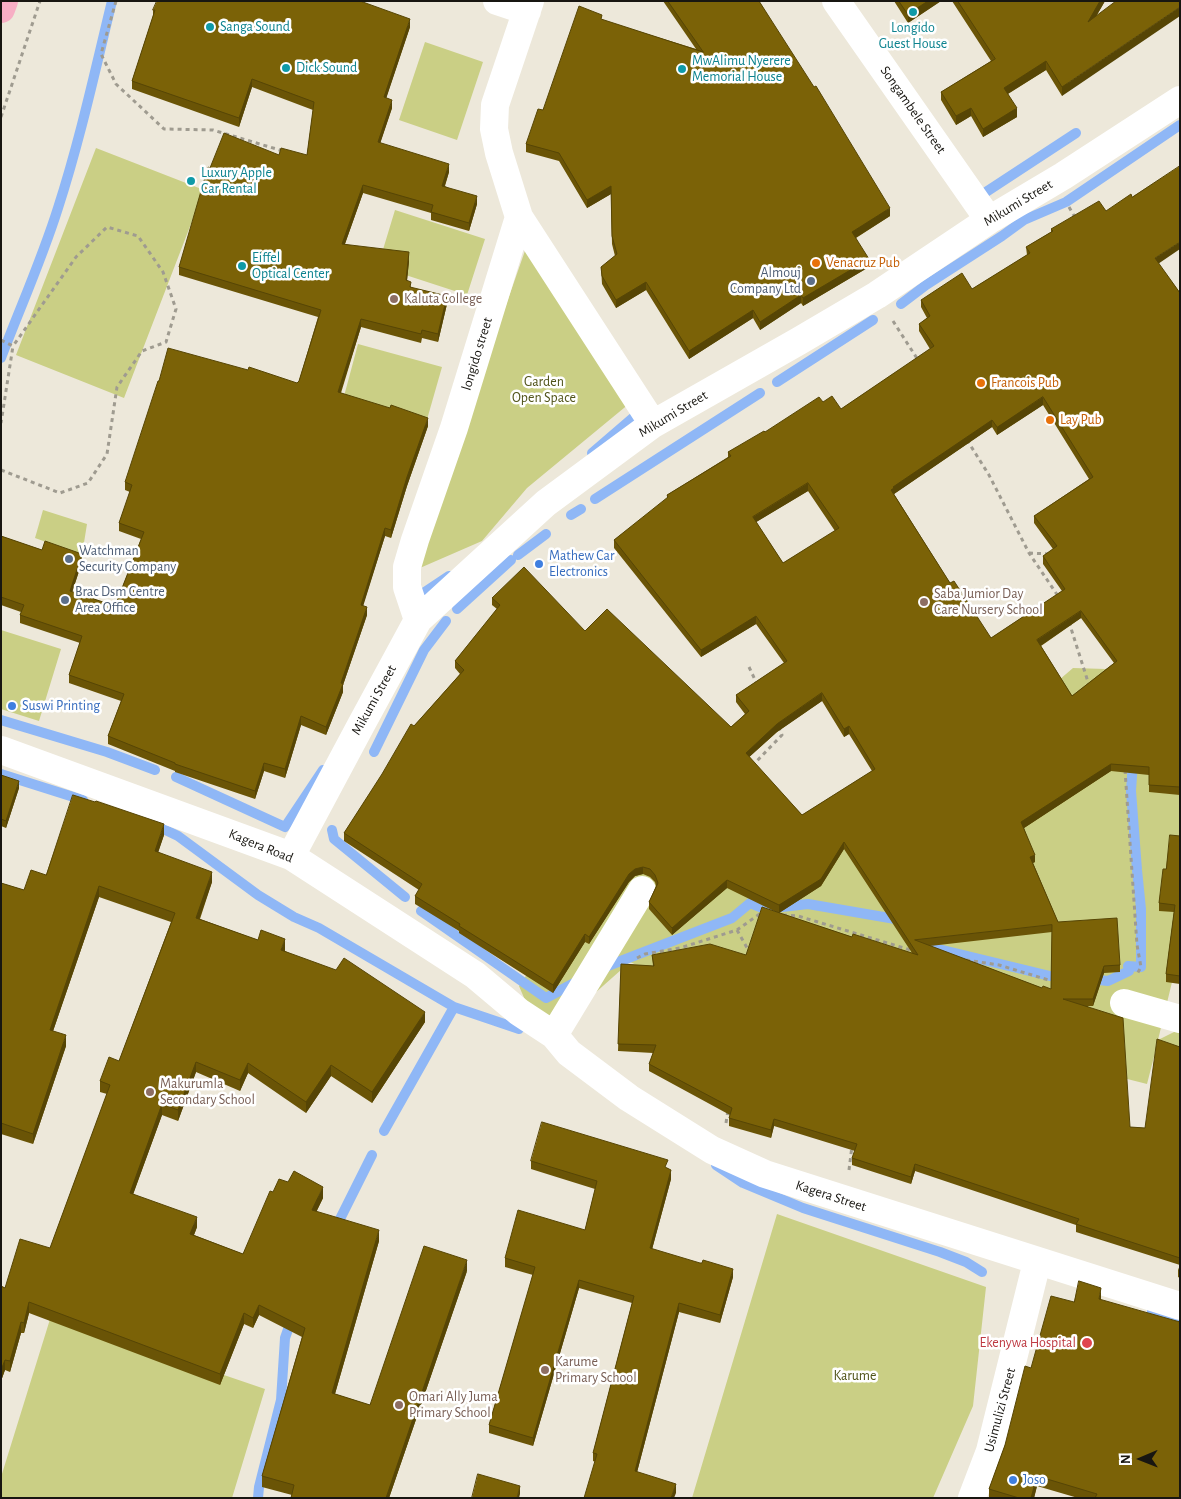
<!DOCTYPE html>
<style>
body{margin:0}
#map{position:relative;width:1181px;height:1499px;overflow:hidden;background:#ede8da;font-family:"Alegreya Sans",sans-serif}
canvas{display:block}
.frame{position:absolute;inset:0;border:2px solid #181611;pointer-events:none}
.north{position:absolute;left:1116px;top:1434px;width:50px;height:50px;-webkit-text-stroke:4px #fff;paint-order:stroke;rotate:269deg;font-size:14px;font-weight:700;line-height:20px;text-align:center;color:#181611}
.north::after{content:'';display:block;margin:auto;width:18px;height:22px;background:#181611;clip-path:polygon(50% 0,100% 100%,50% 72%,0 100%)}
</style>
<div id="map">
<canvas width="1181" height="1499"></canvas>
<div class="frame"></div>
<div class="north">N</div>
</div>
<script>
const context = document.querySelector('canvas').getContext('2d');
context.lineJoin = 'round';
function fillPath(path, color) { context.fillStyle = color; context.fill(path, 'evenodd'); }
function stroke(path, color, width, dash) { context.strokeStyle = color; context.lineWidth = width; context.lineCap = dash ? 'butt' : 'round'; context.setLineDash(dash || []); context.stroke(path); }
function label(font, color, halo, rows, align = 'center') {
  context.font = font + ' "Alegreya Sans",sans-serif'; context.lineWidth = 5; context.setLineDash([]); context.textBaseline = 'middle'; context.strokeStyle = halo; context.fillStyle = color; for (const [text, x, y, turn = 0] of rows) {
    context.save(); context.translate(x, y); context.rotate((+turn || 0) * Math.PI / 180); context.textAlign = isNaN(turn) ? turn : align; if (halo) context.strokeText(text, 0, 0); context.fillText(text, 0, 0); context.restore();
  }
}
fillPath(new Path2D(`
 M425 42 483 62 457 140 399 120Z
 M96 148 204 190 124 398 16 355Z
 M395 210 485 239 467 295 378 266Z
 M527 245 630 403 527 488 482 541 413 571Z
 M358 344 442 367 426 423 343 400Z
 M43 510 87 524 82 555 35 538Z
 M1180 535V949L1158 1040 1180 1029V1084L1157 1045 1147 1084 997 1046 688 988 630 962 542 1040 519 986 584 891 675 836 968 820 1045 692 1073 668 1106 669 1135 655Z
 M1 630 61 649 39 721 1 709Z
 M777 1214 986 1287 973 1406 933 1498H692Z
 M51 1316 265 1389 232 1498H1V1477Z`), '#cacf85');
stroke(new Path2D(`
 M986 192 1076 133
 M901 304 926 285 1002 236 1024 220 1066 202 1180 125
 M1 358C20 308 42 259 58 208 80 140 95 71 112 1
 M777 382 873 320
 M592 453 635 416
 M595 499 760 393
 M571 515 581 509
 M518 555 546 534
 M413 600 449 576
 M457 609 511 560
 M1 720 107 752 155 770
 M374 752 424 650 446 621
 M1 774 83 800
 M176 777 285 827 323 770
 M151 823 178 836 258 895 294 917 319 928 454 1007 519 1029 521 1026
 M332 830 334 839 405 897
 M421 911 546 998 578 981
 M922 945 1050 976 1064 977
 M600 969 732 918 750 903 765 909 808 904 901 920
 M1089 979 1108 981 1129 971 1128 966 1141 967V909L1137 870 1131 791 1133 761
 M384 1131 454 1007
 M716 1165 743 1183 803 1208 940 1252 966 1262 982 1272
 M334 1231 372 1155
 M1152 1311 1158 1315 1180 1323
 M258 1498 259 1487 281 1400 285 1338 292 1318`), '#8fb7f6', 10);
stroke(new Path2D(`
 M116 1 101 54 116 84 164 129 213 130 283 151
 M1 117 40 1
 M1069 207 1076 219
 M893 321 918 360
 M1 340 13 346 1 423
 M967 440 989 475 1029 553 1058 596
 M1 470 60 493 88 483 107 454 117 387 142 351 166 342 176 309 163 272 138 236 107 227 76 257 13 346
 M1029 553 1049 554
 M1069 622 1089 685
 M749 667 757 684
 M752 766 782 735 779 728
 M1125 770 1137 945 1141 967 1137 974
 M783 915 798 916 914 951
 M737 930 750 953
 M637 958 645 954 680 948 737 930 761 913H764
 M966 960 999 965 1055 982
 M726 1123 728 1110
 M849 1170 852 1146`), '#9f9b90', 3, [4, 4]);
stroke(new Path2D(`
 M497 1 527 11
 M836 1 989 220
 M519 217 653 424
 M418 620 407 587V567L415 540 454 428 519 217 499 153 494 129 495 105 530 1
 M1 750 291 856 475 975 519 1012 554 1035 569 1053 629 1098 712 1150 765 1174 1180 1306
 M291 856 361 725 418 620 546 503 653 424 799 341 877 295 989 220 1063 176 1180 100
 M1124 1003 1180 1019
 M554 1035 642 890
 M972 1498 990 1451 1037 1262`), '#fff', 28);
stroke(new Path2D(`
 M1 9 4 1`), '#f7aec4', 28);
fillPath(new Path2D(`
 M663 1H759L890 216 856 238 869 267 803 306 801 303 760 330 753 318 689 359 646 290 616 308 602 284 601 267 615 256 612 244 611 194 587 208 559 161 526 152V144L543 110 602 20 696 49Z
 M894 1H941L908 23Z
 M952 1H1105L1097 15 1062 96 1046 70 1008 94 1017 117 983 137 971 116 956 125 941 100V92L991 61Z
 M153 10 410 27 386 98 392 108 380 143 449 172 445 186 477 204 469 231 431 220V213L363 193 345 244 409 261 407 281 411 287 447 304 438 342 422 338 421 343 361 327 341 393 428 426 407 486 391 538 385 536 363 605 367 615 343 685V692L326 735 301 725 285 778 264 771 255 799 175 772V771L108 744V736L121 701 69 683V675L80 643 20 623V615L21 612 1 605V536L42 550 82 562 72 592 115 606 141 539 119 531V523L130 492 125 490V482L297 383 299 381 318 317 179 275V267L210 168 279 155H307L313 110 252 87 239 127 132 89V81L153 16Z
 M1106 211 1158 263 1180 293V795L1149 792V775L1111 771 1024 828 1035 862 1033 863 1058 922 1120 965V972L1104 973 1093 1006H1088L1130 1127 1145 1128 1180 1047V1265L1076 1232V1225L915 1171 911 1184 852 1165V1158L855 1151 774 1126 771 1138 729 1126V1118L730 1115 649 1071V1064L653 1053 618 1051 621 964 653 966 652 955H746L778 913 727 888 672 935 649 909V902L656 886 655 882 650 877 643 874 635 876 629 882 589 944 585 942 553 993 459 933V931L415 904V896L419 890 344 841V833L414 726 460 674 455 668V661L497 609 492 605V598L585 631 731 727 745 714 736 702V695L784 663 756 624 701 657 614 548V540L667 499V495L728 457V452L823 402 841 409 930 349 919 331V324L927 318 921 307V300L972 289 1027 255 1026 247 1051 232V229ZM1043 405 1089 479 1034 516V523L1053 549 1043 556V564L1062 591 991 638 950 583 894 494 992 427 997 435ZM808 491 835 531 783 563 756 522ZM1081 618 1114 663 1072 696 1041 646ZM822 701 844 737 849 734 872 771 802 815 749 757 777 732ZM844 849 912 953 852 937 779 913 821 886ZM1052 932 1051 989 1042 988 930 946Z
 M1 775 19 788 6 828 1 826Z
 M164 835 158 852 212 882 200 919 285 950V951L425 1022 372 1103 331 1076 306 1113 248 1073 240 1091 196 1072 178 1121 162 1115 133 1194 197 1227 194 1235 243 1254 273 1192 323 1198 316 1212 379 1241 335 1394 370 1405 467 1271 389 1498H291L292 1495 262 1487V1476L302 1337 259 1315 253 1328 244 1324 220 1385 29 1313 24 1333H21L10 1372 5 1370 1 1381V1286L5 1288 50 1248 107 1094 100 1092V1081L119 1061 171 922 99 897 53 1031 66 1046 33 1144 1 1134V883L24 890 46 875Z
 M1180 836V984L1166 982V974L1174 912 1159 911V903L1166 869Z
 M531 1161 668 1168 671 1179 652 1249 733 1277 720 1323 679 1312 637 1472 676 1493 593 1461V1453L632 1303 579 1288 533 1446 489 1433V1425L533 1275 505 1267V1258L585 1230 595 1189 531 1169Z
 M1180 1265V1278L1178 1277V1270Z
 M1101 1297V1300L1180 1498H1078L1037 1486 1034 1498H989V1489L1005 1445 1031 1368 1074 1302Z`), '#6a5406');
fillPath(new Path2D(`
 M928 1H941L908 23V14Z
 M1100 1H1105L1088 30V22Z
 M1180 7V16L1062 96V87Z
 M410 19V27L384 105V97Z
 M1046 61V70L1004 96V88Z
 M252 79V87L239 127V118Z
 M392 100V108L378 150V142Z
 M971 108V116L956 125V116Z
 M1017 108V117L983 137V129Z
 M449 164V172L442 194V186Z
 M363 185V193L342 252V244Z
 M611 186V194L587 208V200Z
 M477 196V204L469 231V223Z
 M890 208V216L852 240V232Z
 M1180 242V249L1155 266V258Z
 M409 252V261L406 289V280Z
 M869 259V267L803 306V298Z
 M646 282V290L616 308V300Z
 M801 295V303L760 330V322Z
 M447 296V304L438 342V334Z
 M753 310V318L689 359V351Z
 M361 319V327L338 400V392Z
 M1043 397V405L997 435V427Z
 M428 418V426L407 486 391 538V530L407 477Z
 M992 420V427L894 494 891 490 893 487Z
 M808 483V491L753 524V517Z
 M385 528V536L361 613V605Z
 M82 554V562L70 599V591Z
 M367 607V615L343 685V692L326 735V727Z
 M1081 611V618L1037 648V640Z
 M756 616V624L701 657V650Z
 M822 693V701L777 732 746 760V753L777 724Z
 M301 716V725L285 778V769Z
 M849 726V734L844 737V729Z
 M264 763V771L255 799V791Z
 M1111 764V771L1021 830V822Z
 M19 781V788L6 828V821Z
 M164 824V835L155 862V851Z
 M844 842V849L821 886 779 913V905Z
 M1035 855V862L1030 864V857Z
 M643 867V874L635 876 629 882 589 944V937L629 874 635 869Z
 M212 872V882L196 928V918Z
 M727 880V888L672 935V928Z
 M99 886V897L50 1040V1030Z
 M585 934V942L553 993V985Z
 M285 939V950L281 961V950Z
 M1104 966V973L1093 1006V999Z
 M425 1012V1022L372 1103V1092Z
 M66 1035V1046L33 1144V1134Z
 M196 1062V1072L178 1121V1110Z
 M248 1063V1073L240 1091V1080Z
 M331 1065V1076L306 1113V1102Z
 M162 1104V1115L130 1203V1193Z
 M774 1119V1126L771 1138V1130Z
 M915 1164V1171L911 1184V1177Z
 M671 1170V1179L650 1257V1248Z
 M323 1187V1198L312 1221V1210Z
 M197 1217V1227L190 1245V1234Z
 M379 1230V1241L332 1404V1393Z
 M467 1260V1271L389 1498H386Z
 M733 1269V1277L720 1323V1315Z
 M579 1280V1288L533 1446V1438Z
 M1101 1288V1297L1099 1309V1299Z
 M29 1302V1313L24 1333V1323Z
 M679 1303V1312L635 1480V1471Z
 M259 1305V1315L253 1328V1318Z
 M244 1313V1324L220 1385V1374Z
 M21 1322V1333L10 1372V1361Z
 M5 1360V1370L1 1381V1370Z
 M1037 1476V1486L1034 1498H1031Z
 M676 1484V1493L674 1498H671Z
 M520 1486V1494L519 1498H517Z`), '#564505');
const building = new Path2D(`
 M157 1H360L410 19 384 97 392 100 378 142 449 164 442 186 477 196 469 223 431 212 433 205 363 185 342 244 409 252 406 280 411 282 410 287 447 296 438 334 422 330 421 334 361 319 338 392 390 408 391 405 428 418 407 477 391 530 385 528 361 605 367 607 341 683 343 684 326 727 301 716 285 769 264 763 255 791 175 764V763L108 736 124 694 69 675 82 636 20 615 24 605 1 597V536L42 550 45 541 82 554 70 591 115 606 144 532 119 523 132 485 125 482 158 381H159L168 348 248 370 249 367 297 383 299 381 321 310 179 267 208 167 210 168 224 133 279 155 281 148 307 155 314 102 252 79 239 118 132 81 155 10H153Z
 M668 1H759L814 87 816 86 890 208 852 232 869 259 803 298 801 295 760 322 753 310 689 351 646 282 616 300 602 276 601 267 617 254 612 236 611 186 587 200 559 153 526 144 538 109 543 110 579 6 602 15 601 19 703 52Z
 M899 1H928L908 14Z
 M958 1H1100L1088 22 1116 1H1180V7L1062 87 1046 61 1004 88 1017 108 983 129 971 108 956 116 941 92 995 59Z
 M1180 166V242L1155 258 1180 293V787L1149 785V767L1111 764 1021 822 1035 855 1030 857 1058 922 1117 918 1120 965 1104 966 1093 999H1063L1123 1018 1130 1127 1145 1128 1157 1039 1180 1047V1258L1076 1224 1079 1219 915 1164 911 1177 852 1158 857 1144 774 1119 771 1130 729 1118 732 1108 649 1064 656 1045 618 1044 621 964 654 966 652 955 710 944 746 955 762 907 852 937 853 934 918 955 844 842 821 879 779 905 727 880 672 928 649 902 658 883 655 875 650 869 643 867 635 869 629 874 589 937 585 934 553 985 459 926 460 924 415 896 422 884 344 833 382 774 411 724 414 726 464 670 455 661 500 605 492 598 524 567 585 631 607 609 731 727 749 711 736 695 787 661 756 616 701 650 614 540 668 497 667 495 731 456 728 452 764 431 765 432 819 397 823 402 832 396 841 409 934 346 919 324 930 316 921 300 962 273 972 289 1030 253 1026 247 1053 231 1051 229 1099 201 1106 211 1131 194 1132 197ZM1043 397 1093 477 1034 516 1057 546 1043 556 1065 589 991 638 954 581 950 583 891 490 894 488 893 487 992 420 997 427ZM808 483 839 528 783 563 753 517ZM1081 611 1117 661 1072 696 1037 640ZM822 693 844 729 849 726 875 769 802 815 746 753 777 724ZM1052 925 1051 989 1043 986 1042 988 915 940Z
 M1 775 19 781 6 821 1 819Z
 M73 795 95 802 96 801 164 824 155 851 212 872 196 918 258 940 261 930 285 939 281 950 336 970 344 958 425 1012 372 1092 331 1065 306 1102 248 1063 240 1080 196 1062 178 1110 162 1104 130 1193 197 1217 190 1234 243 1254 270 1191 273 1192 279 1179 288 1182 294 1171 323 1187 312 1210 379 1230 332 1393 370 1405 424 1246 467 1260 386 1498H291L294 1485 262 1476 305 1328 259 1305 253 1318 244 1313 220 1374 29 1302 24 1323 21 1322 10 1361 5 1360 1 1370V1286L5 1288 20 1239 50 1248 110 1085 100 1081 109 1057 119 1061 175 913 99 886 50 1030 66 1035 33 1134 1 1123V883L24 890 31 870 46 875Z
 M1170 835 1180 836V976L1166 974 1175 905 1159 903 1163 869H1166Z
 M542 1122 668 1160 665 1167 671 1170 650 1248 700 1263H702L703 1260 733 1269 720 1315 679 1303 635 1471 676 1484 671 1498H584L597 1454 593 1453 634 1296 579 1280 533 1438 489 1425 535 1267 505 1258 518 1210 585 1230 597 1181 531 1161Z
 M1079 1281 1101 1288 1099 1299 1180 1322V1498H1095L1097 1494 1037 1476 1031 1498H1019L989 1489 1005 1445 1025 1366 1031 1368 1051 1296 1074 1302Z
 M478 1474 520 1486 517 1498H472Z`);
fillPath(building, '#7b6207');
stroke(building, '#564505', 1);
for (const [x, y, r, color] of [
 [913,12,5,"#0f9aa8"],
 [210,27,5,"#0f9aa8"],
 [286,68,5,"#0f9aa8"],
 [682,69,5,"#0f9aa8"],
 [191,181,5,"#0f9aa8"],
 [816,263,5,"#e8710a"],
 [242,266,5,"#0f9aa8"],
 [811,281,5,"#5c6f8a"],
 [394,299,5,"#8d6e63"],
 [981,383,5,"#e8710a"],
 [1050,420,5,"#e8710a"],
 [69,559,5,"#5c6f8a"],
 [539,564,5,"#3f7fe0"],
 [65,600,5,"#5c6f8a"],
 [924,602,5,"#8d6e63"],
 [12,706,5,"#3f7fe0"],
 [150,1092,5,"#8d6e63"],
 [1087,1343,6,"#e0444e"],
 [545,1370,5,"#8d6e63"],
 [399,1405,5,"#8d6e63"],
 [1013,1480,5,"#3f7fe0"]
]) { const dot = new Path2D(); dot.arc(x, y, r, 0, 2 * Math.PI); context.fillStyle = color; context.fill(dot); stroke(dot, '#fff', 2); }
label('14px', '#0d838f', '#fff', [
 ["Sanga Sound",220,27],
 ["Longido",913,28,"center"],
 ["Guest House",913,44,"center"],
 ["MwAlimu Nyerere",692,61],
 ["Memorial House",692,77],
 ["Dick Sound",296,68],
 ["Luxury Apple",201,173],
 ["Car Rental",201,189],
 ["Eiffel",252,258],
 ["Optical Center",252,274]
], 'left');
label('14px', '#181611', '#fff', [
 ["Songambele Street",913,110,55],
 ["Mikumi Street",1018,203,-31],
 ["longido street",477,354,-73],
 ["Mikumi Street",673,414,-31],
 ["Mikumi Street",374,700,-61],
 ["Kagera Road",261,846,22],
 ["Kagera Street",831,1196,18],
 ["Usimulizi Street",1000,1410,-75]
]);
label('14px', '#c56008', '#fff', [
 ["Venacruz Pub",826,263],
 ["Francois Pub",991,383],
 ["Lay Pub",1060,420]
], 'left');
label('14px', '#4e5e75', '#fff', [
 ["Almouj",801,273,"right"],
 ["Company Ltd",801,289,"right"],
 ["Watchman",79,551],
 ["Security Company",79,567],
 ["Brac Dsm Centre",75,592],
 ["Area Office",75,608]
], 'left');
label('14px', '#785e54', '#fff', [
 ["Kaluta College",404,299],
 ["Saba Jumior Day",934,594],
 ["Care Nursery School",934,610],
 ["Makurumla",160,1084],
 ["Secondary School",160,1100],
 ["Karume",555,1362],
 ["Primary School",555,1378],
 ["Omari Ally Juma",409,1397],
 ["Primary School",409,1413]
], 'left');
label('14px', '#505319', '#fff', [
 ["Garden",544,382],
 ["Open Space",544,398],
 ["Karume",855,1376]
]);
label('14px', '#366cbe', '#fff', [
 ["Mathew Car",549,556],
 ["Electronics",549,572],
 ["Suswi Printing",22,706],
 ["Joso",1023,1480]
], 'left');
label('14px', '#be3a42', '#fff', [
 ["Ekenywa Hospital",1076,1343]
], 'right');
</script>
